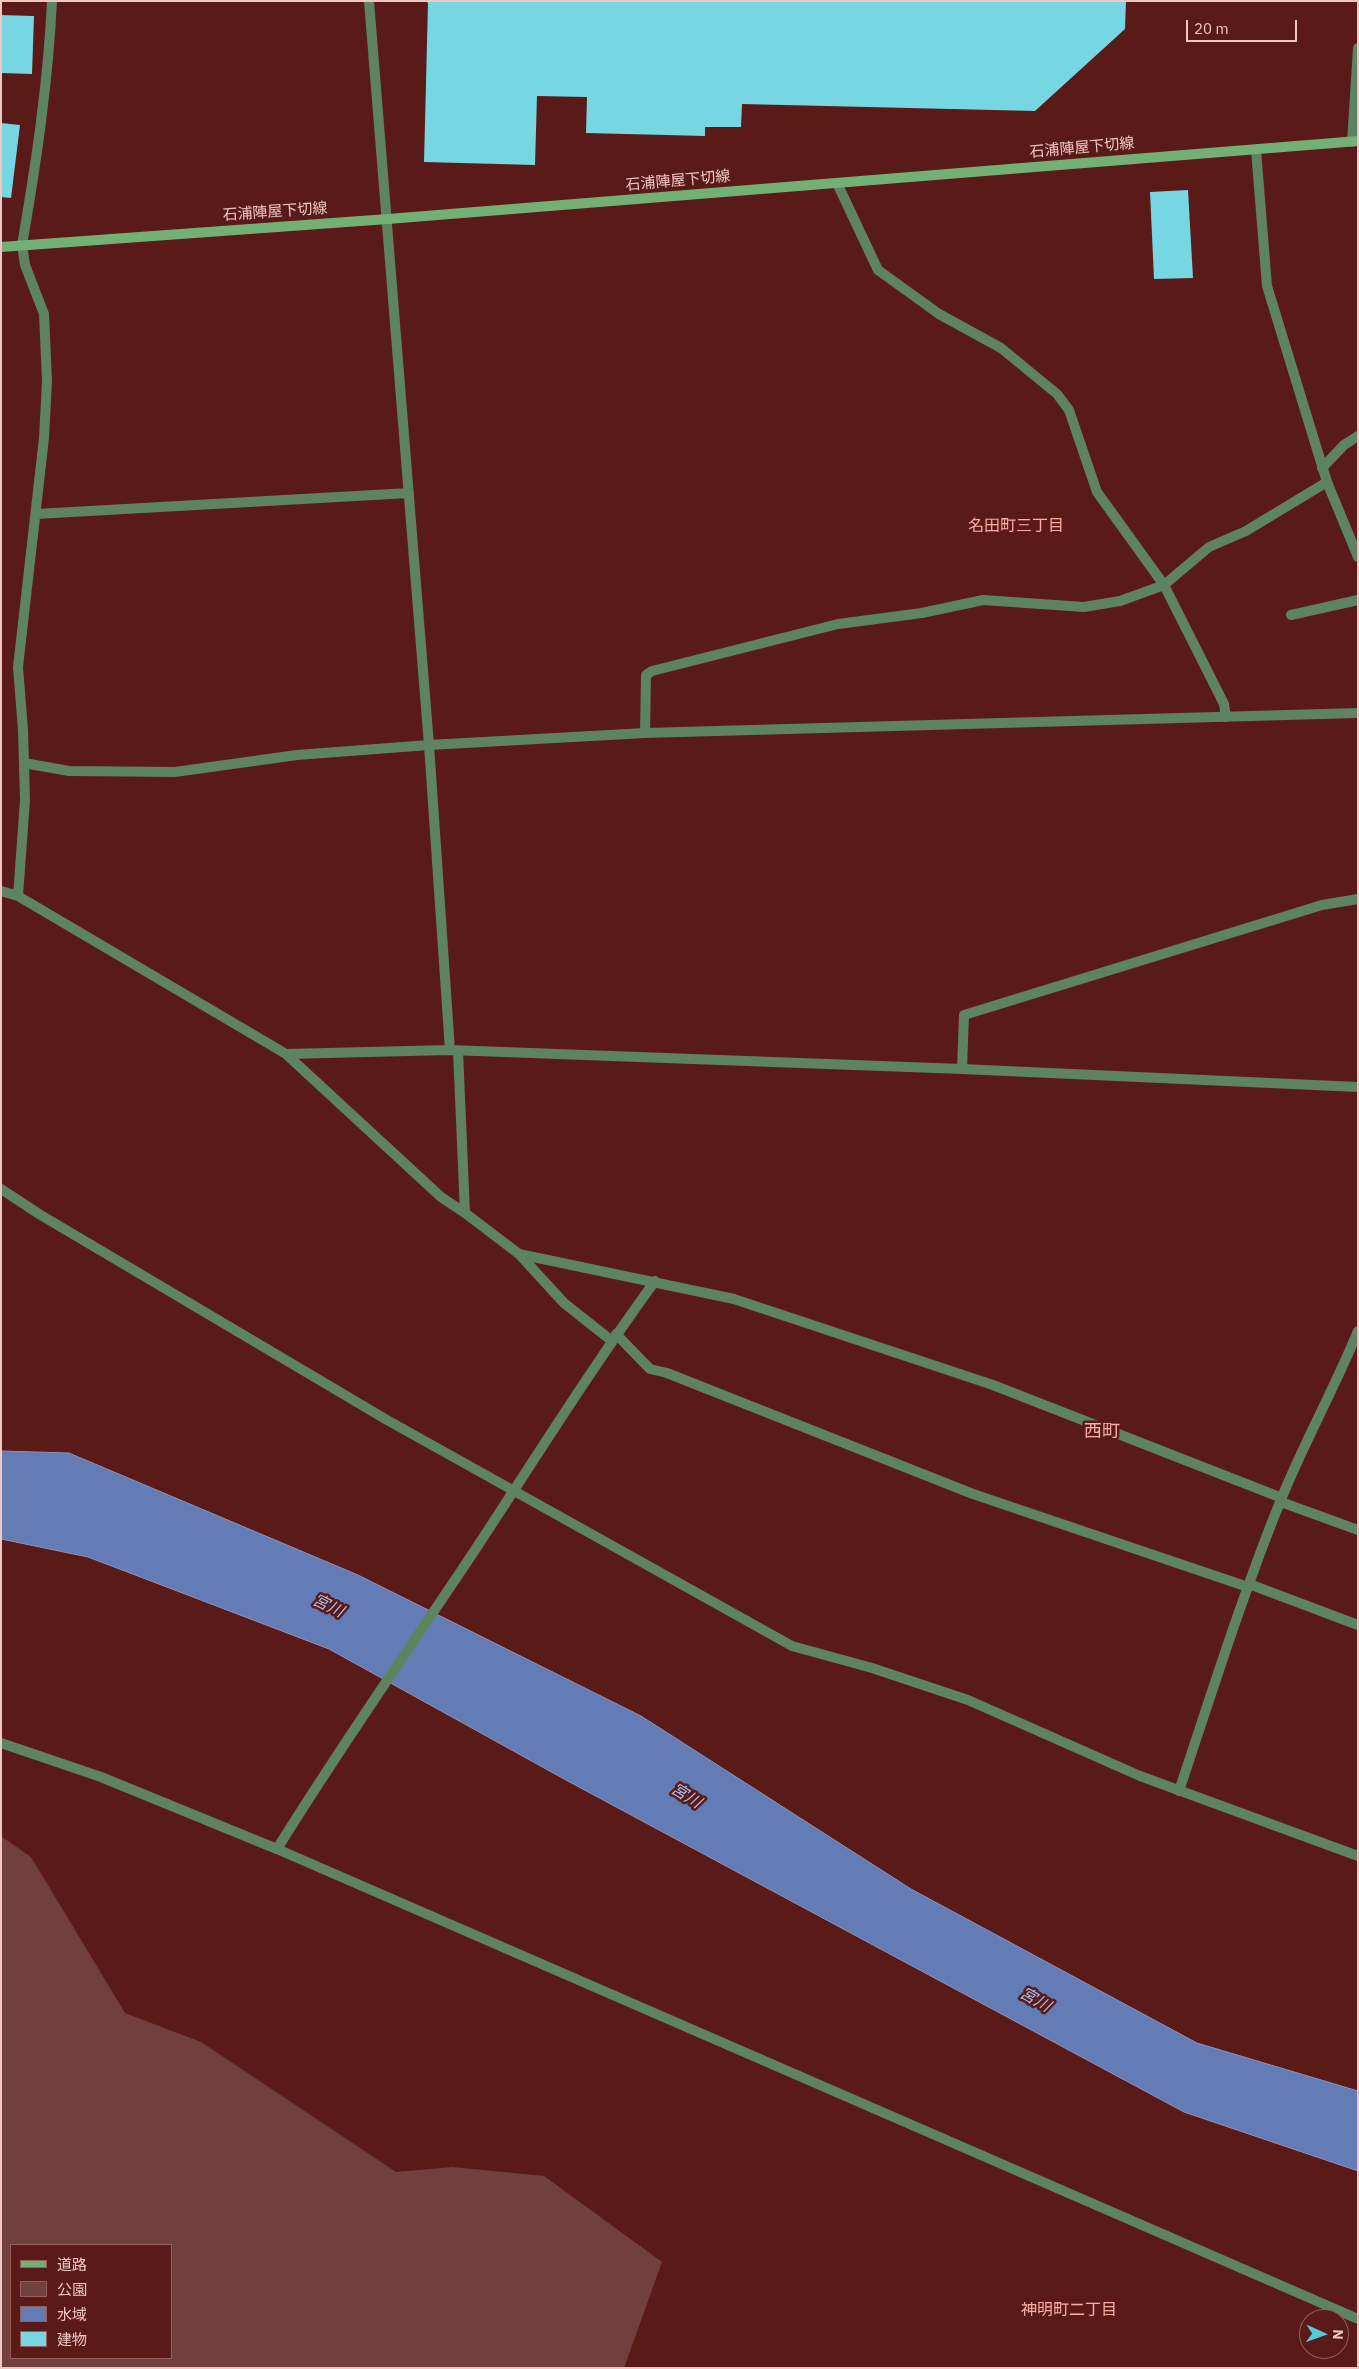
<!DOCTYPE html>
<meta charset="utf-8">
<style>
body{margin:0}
#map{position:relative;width:1359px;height:2369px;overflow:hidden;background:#591a18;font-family:"IBM Plex Sans","Noto Sans JP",sans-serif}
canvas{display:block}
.frame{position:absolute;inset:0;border:2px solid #efc6c2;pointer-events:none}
.legend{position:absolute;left:10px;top:2244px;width:162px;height:115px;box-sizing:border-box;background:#591a18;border:1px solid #955f5c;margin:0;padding:6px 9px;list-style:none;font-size:15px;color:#efc6c2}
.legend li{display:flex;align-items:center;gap:10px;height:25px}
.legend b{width:25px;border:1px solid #955f5c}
.north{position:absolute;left:1299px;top:2309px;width:50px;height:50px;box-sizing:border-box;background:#591a18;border:1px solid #955f5c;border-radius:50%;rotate:92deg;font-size:14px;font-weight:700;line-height:20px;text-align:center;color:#efc6c2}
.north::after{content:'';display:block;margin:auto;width:18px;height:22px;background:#52cbd9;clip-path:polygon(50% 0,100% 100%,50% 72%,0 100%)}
.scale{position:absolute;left:1186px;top:20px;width:111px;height:22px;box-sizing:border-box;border:2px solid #efc6c2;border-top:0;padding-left:6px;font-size:15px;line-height:18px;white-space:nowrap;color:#efc6c2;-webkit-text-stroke:4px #591a18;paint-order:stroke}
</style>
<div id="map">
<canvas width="1359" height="2369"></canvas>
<div class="frame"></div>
<ul class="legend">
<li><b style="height:6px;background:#73b077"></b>道路</li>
<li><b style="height:14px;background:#72403c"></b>公園</li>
<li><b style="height:14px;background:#647cb5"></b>水域</li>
<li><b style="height:14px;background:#76d6e2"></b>建物</li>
</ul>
<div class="north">N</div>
<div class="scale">20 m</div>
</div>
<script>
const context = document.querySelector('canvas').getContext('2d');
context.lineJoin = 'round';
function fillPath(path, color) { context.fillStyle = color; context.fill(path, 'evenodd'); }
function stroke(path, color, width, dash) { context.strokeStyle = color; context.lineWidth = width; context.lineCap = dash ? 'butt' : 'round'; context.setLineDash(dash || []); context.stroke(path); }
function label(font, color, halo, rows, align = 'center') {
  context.font = font + ' "IBM Plex Sans","Noto Sans JP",sans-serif'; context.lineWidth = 5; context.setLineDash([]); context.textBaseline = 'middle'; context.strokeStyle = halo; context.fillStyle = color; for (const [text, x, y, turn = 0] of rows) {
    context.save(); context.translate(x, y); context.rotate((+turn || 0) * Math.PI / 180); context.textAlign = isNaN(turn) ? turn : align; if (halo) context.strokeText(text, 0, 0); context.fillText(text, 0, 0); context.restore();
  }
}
fillPath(new Path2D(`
 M1 1836 31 1857 125 2013 201 2042 396 2172 452 2167 544 2176 662 2262 624 2368H1ZM11 2245H171V2358H11Z`), '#72403c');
const water = new Path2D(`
 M1 1451 69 1453 358 1575 641 1716 911 1889 1197 2043 1358 2091V2171L1184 2112 564 1779 329 1649 88 1557 1 1539Z`);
fillPath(water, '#647cb5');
stroke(water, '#8e92b9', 1);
fillPath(new Path2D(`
 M425 1H1126L1125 29 1035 111 742 104 741 127H705V136L586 133 587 97 537 96 535 165 424 162 428 3Z
 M1 15 34 16 32 74 1 73Z
 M1 123 20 125 11 198 1 197Z
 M1188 190 1193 278 1154 279 1150 192Z`), '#76d6e2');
stroke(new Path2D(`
 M837 183 878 270 939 314 1001 348 1057 394 1069 410 1097 492 1164 585 1224 704 1226 717
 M1322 468 1344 445 1358 436
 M1291 615 1358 600
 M645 733 646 675 652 671 838 624 922 613 983 600 1084 607 1120 601 1164 585 1209 547 1246 531 1327 482 1358 557
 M962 1069 964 1015 1322 905 1358 899
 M519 1254 564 1303 612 1341
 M1249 1584 1358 1625`), '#5e8360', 10);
stroke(new Path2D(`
 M369 1 429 745 450 1050
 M1352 142 1358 48
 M1256 150 1267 286 1327 482
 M36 514 409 493
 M24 763 69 771 175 772 297 755 429 745 645 733 1358 713
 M1 891 18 896 286 1054 441 1197 465 1213 519 1254 734 1299 993 1385 1282 1498
 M18 896 25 800 23 730 18 667 44 438 47 381 44 314 25 265 22 245C36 164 48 84 52 1
 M458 1051 465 1213
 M286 1054 450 1050 962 1069 1358 1087
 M1 1189 39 1214 387 1420 792 1646 872 1668 968 1700 1140 1776 1358 1856
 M655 1281C588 1373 528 1470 465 1565 402 1659 337 1752 277 1849L1358 2319
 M616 1334 650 1369 667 1373 973 1494 1248 1587
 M1281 1502 1358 1530
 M1179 1791C1212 1692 1243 1593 1282 1497 1305 1441 1335 1387 1358 1331`), '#5e8360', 10);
stroke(new Path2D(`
 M1 1743 101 1777 277 1849`), '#5e8360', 10);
stroke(new Path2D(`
 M1 247 388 219 1358 141`), '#73b077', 10);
label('15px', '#efc6c2', '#591a18', [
 ["石浦陣屋下切線",1082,148,-5],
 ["石浦陣屋下切線",678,181,-5],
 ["石浦陣屋下切線",275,212,-4]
]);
label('16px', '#fcada5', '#591a18', [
 ["名田町三丁目",1016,526],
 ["神明町二丁目",1069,2310]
]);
label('italic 16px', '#acc2f3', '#591a18', [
 ["宮川",328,1606,26],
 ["宮川",686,1796,32],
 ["宮川",1035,2000,30]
]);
label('18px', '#fcada5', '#591a18', [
 ["西町",1102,1432]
]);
</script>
